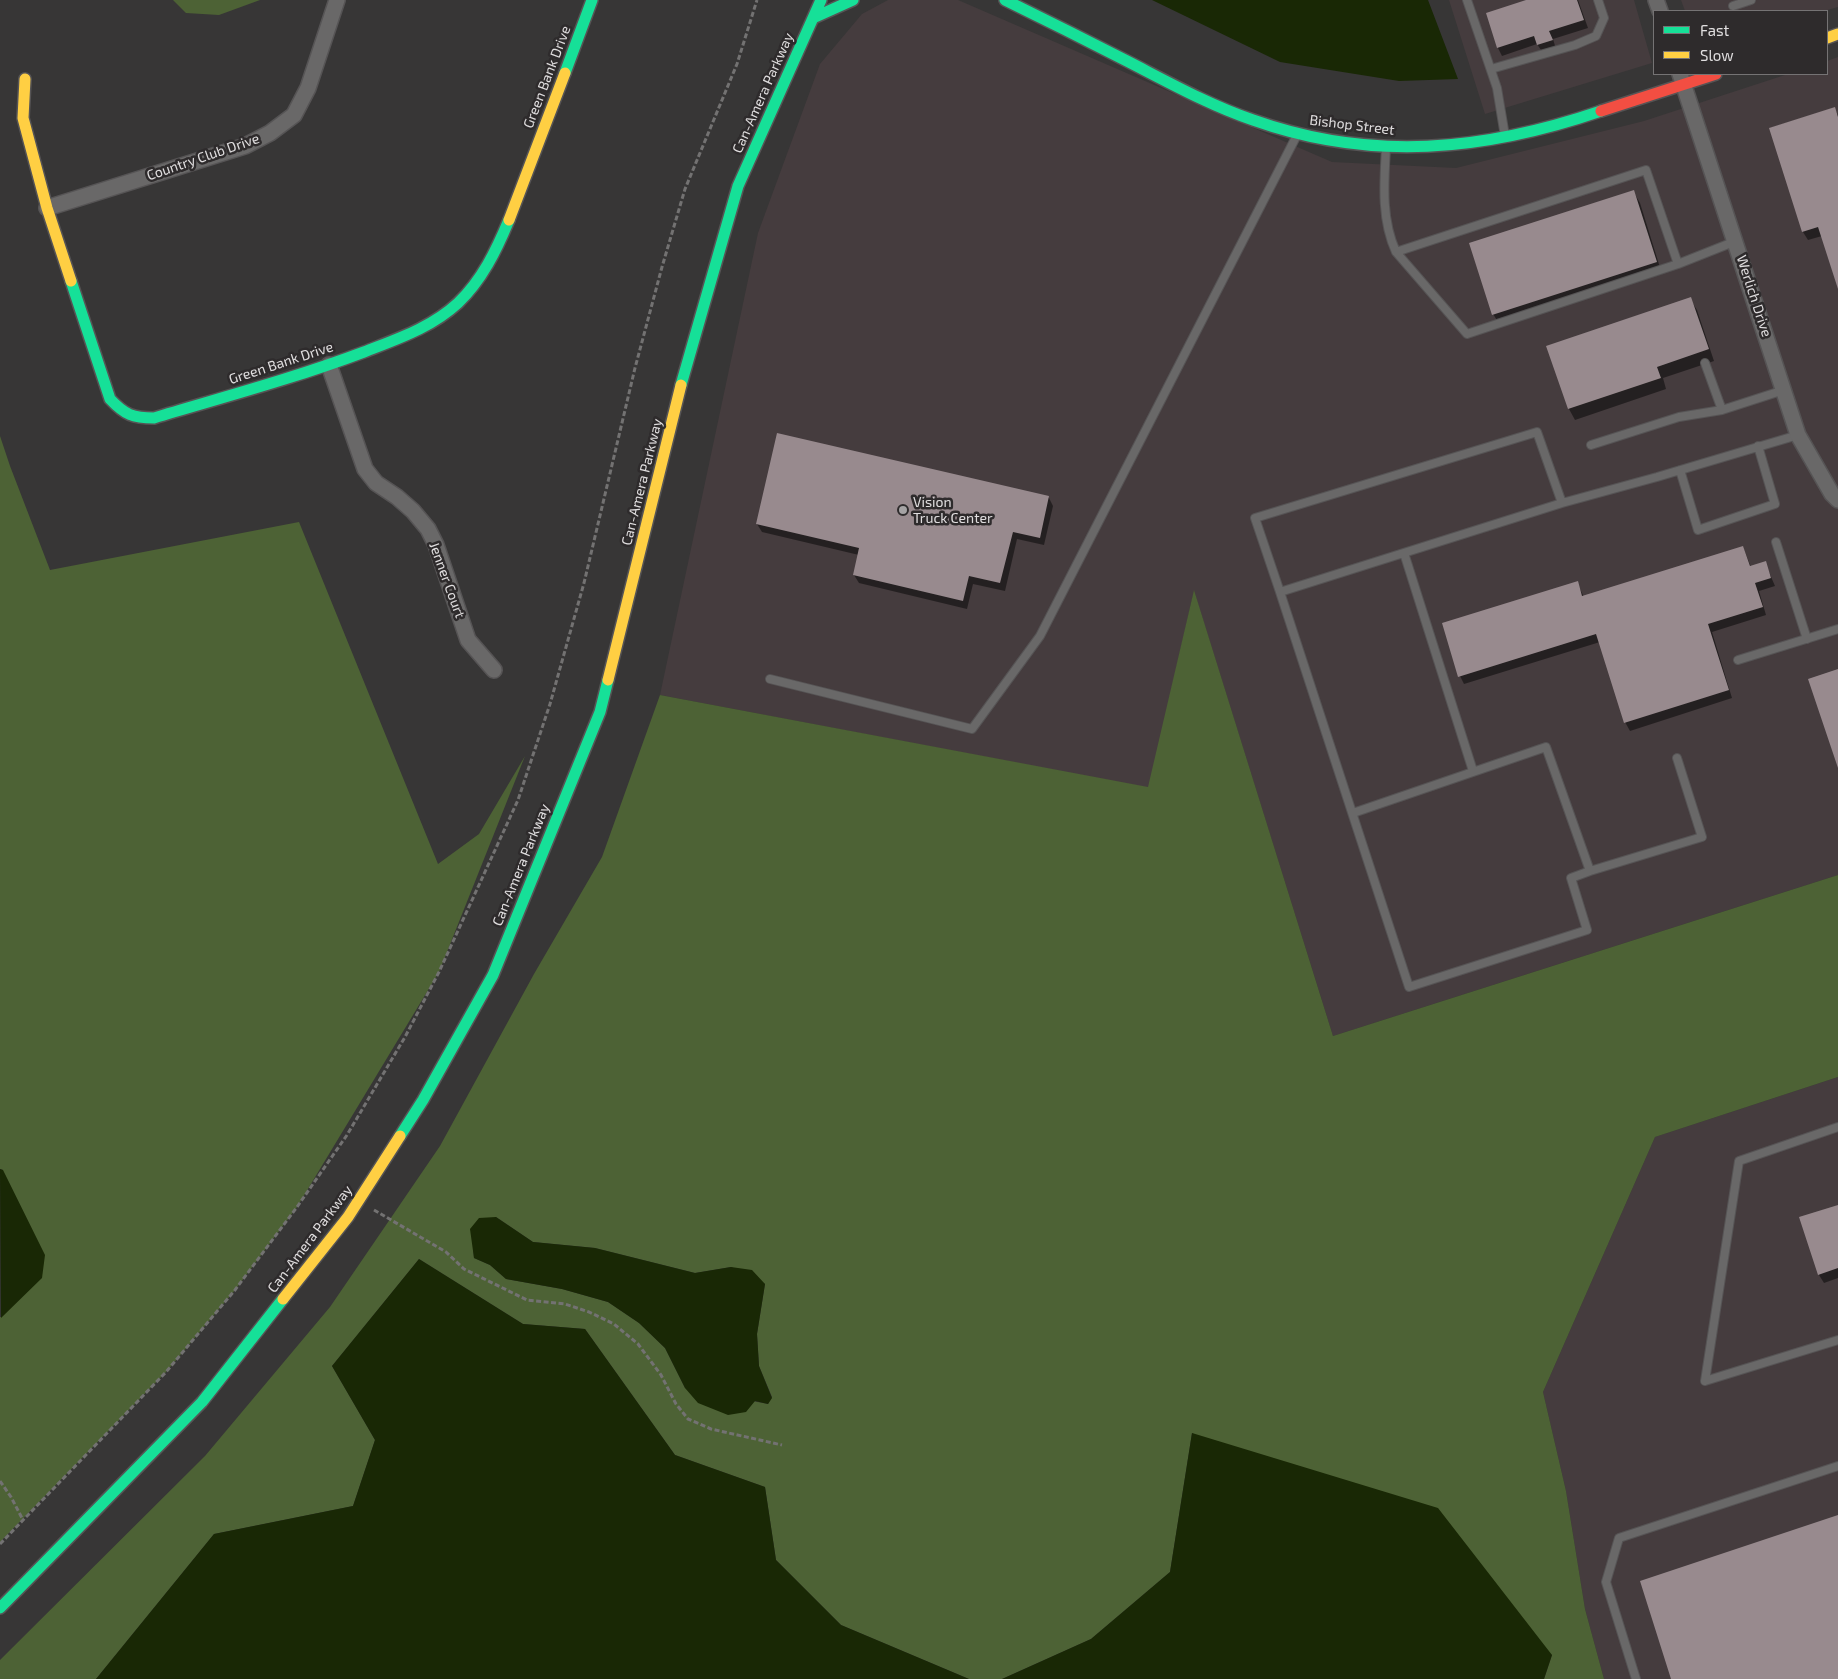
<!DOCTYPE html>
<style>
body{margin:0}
#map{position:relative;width:1838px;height:1679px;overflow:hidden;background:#373636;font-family:"Exo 2",sans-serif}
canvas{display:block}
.legend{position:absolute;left:1653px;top:10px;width:175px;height:65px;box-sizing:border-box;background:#2e2b2c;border:1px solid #757374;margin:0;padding:6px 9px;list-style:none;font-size:15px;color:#e0dedf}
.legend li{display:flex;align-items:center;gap:10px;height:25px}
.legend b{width:25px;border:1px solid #757374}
</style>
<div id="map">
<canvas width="1838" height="1679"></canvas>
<ul class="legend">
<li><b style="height:6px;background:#16e098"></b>Fast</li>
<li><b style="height:6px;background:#ffcf43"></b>Slow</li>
</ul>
</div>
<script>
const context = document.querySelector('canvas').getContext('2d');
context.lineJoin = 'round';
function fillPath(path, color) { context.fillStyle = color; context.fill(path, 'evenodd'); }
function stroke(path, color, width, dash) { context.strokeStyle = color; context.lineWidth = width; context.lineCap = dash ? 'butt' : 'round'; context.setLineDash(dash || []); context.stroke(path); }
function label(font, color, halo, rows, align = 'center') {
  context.font = font + ' "Exo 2",sans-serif'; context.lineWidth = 5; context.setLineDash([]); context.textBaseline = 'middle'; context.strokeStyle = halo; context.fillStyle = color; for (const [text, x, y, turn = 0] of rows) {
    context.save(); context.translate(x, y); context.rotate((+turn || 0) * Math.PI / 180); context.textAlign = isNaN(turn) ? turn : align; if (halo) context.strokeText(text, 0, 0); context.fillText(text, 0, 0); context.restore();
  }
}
fillPath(new Path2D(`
 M888 0H958L1332 162 1456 168 1644 121 1788 74H1827V61L1838 57V875L1333 1036 1194 591 1149 788 660 695 758 233 820 64 862 14Z
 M1449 0H1634L1652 63 1485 114Z
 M1681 0H1838V7L1824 11H1685Z
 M1838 1077V1679H1604L1585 1609 1566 1491 1543 1392 1655 1137Z`), '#453c3e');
fillPath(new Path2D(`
 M173 0H260L219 15 186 13Z
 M0 436 10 466 50 570 299 522 438 864 479 834 525 756 439 972 297 1207 235 1290 166 1372 0 1542V1317H1L3 1170 0 1169Z
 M1194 590 1333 1036 1838 875V1077L1655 1137 1543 1392 1566 1491 1585 1609 1604 1679H1544L1552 1655 1192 1433 1170 1572 1091 1639 1002 1679H969L841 1625 776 1560 765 1487 675 1455 585 1329 523 1324 419 1259 332 1366 375 1440 353 1506 214 1534 96 1679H0V1660L205 1456 330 1307 440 1146 534 974 602 857 660 695 1148 787ZM496 1217 533 1242 595 1248 695 1273 731 1267 765 1284 757 1334 759 1366 772 1397 768 1404 685 1388 665 1348 639 1323 608 1302 562 1289 506 1279 490 1265 474 1258 473 1247Z`), '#4d6235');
fillPath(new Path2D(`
 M1152 0H1428L1458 79 1399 81 1280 62Z
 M0 1169 3 1170 45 1255 42 1278 1 1318Z
 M496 1217 533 1242 595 1248 695 1273 731 1267 752 1270 765 1284 757 1334 759 1366 772 1398 768 1404 755 1401 746 1412 728 1415 698 1403 685 1388 665 1348 639 1323 608 1302 562 1289 506 1279 490 1265 474 1258 470 1229 479 1218Z
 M419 1259 523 1324 585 1329 675 1455 765 1487 776 1560 841 1625 969 1679H96L214 1534 353 1506 375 1440 332 1366Z
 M1192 1433 1438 1508 1552 1655 1544 1679H1002L1091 1639 1170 1572Z`), '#192805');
fillPath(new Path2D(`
 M1530 0H1578L1588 28 1553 39 1556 49 1543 53 1537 44 1502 56 1498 48 1487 14Z
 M1834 108 1838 115V287L1822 236 1808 240 1803 232 1770 128Z
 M1633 191 1640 203 1662 274 1500 325 1493 314Z
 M1690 299 1697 310 1714 361 1663 378 1666 389 1575 420 1569 409 1548 347Z
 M1049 498 1053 506 1044 545 1017 539 1005 591 973 584 967 609 859 583 854 575 859 555 762 532 757 524Z
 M1743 547 1751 567 1765 563 1775 586 1759 591 1766 615 1712 632 1732 698 1630 731 1625 722 1600 642 1464 684 1460 676 1577 583 1584 597Z
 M1838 1206V1278L1824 1283 1819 1275Z`), '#0007');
fillPath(new Path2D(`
 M1526 0H1577L1584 20 1549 31 1553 40 1537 45 1534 36 1497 48 1486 13Z
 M1835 107 1838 117V289L1818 227 1802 232 1769 128Z
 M1634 190 1657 262 1492 315 1469 243Z
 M1691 297 1709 349 1657 367 1661 378 1568 409 1546 346Z
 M777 433 1049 496 1040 538 1013 532 1000 583 969 576 963 601 853 575 859 548 756 524Z
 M1743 546 1750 566 1766 561 1771 578 1755 583 1763 607 1708 624 1729 690 1624 723 1596 634 1458 677 1442 623 1578 581 1582 596Z
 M1838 669V768L1808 679Z
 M1838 1205V1268L1818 1275 1799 1217Z
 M1838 1515V1679H1671L1640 1581Z`), '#988a8e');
const lane = new Path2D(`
 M1467 0 1497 88 1505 136
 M1733 6 1751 0
 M1491 69 1575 45 1596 36 1604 18 1598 0
 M1386 148C1384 183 1381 219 1396 252L1467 334 1678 264 1736 241
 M1396 252 1646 170 1678 264
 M1705 363 1722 410 1784 390
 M1591 445 1679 417 1722 410
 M1680 470 1698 530 1775 504 1758 446
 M1776 542 1807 639
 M1404 553 1473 771
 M1280 592 1255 518 1537 432 1562 503
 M1738 660 1838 629
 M770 679 972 729 1040 636 1297 135
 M1353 813 1546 747 1590 871 1702 837 1677 758
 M1590 871 1571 878 1587 930 1409 987 1280 592 1562 503 1657 477 1798 435
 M1838 1127 1739 1161 1705 1381 1838 1340
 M1636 1679 1606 1582 1619 1538 1838 1466`);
const street = new Path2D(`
 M1656 0 1660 11
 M1680 74 1798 435 1832 494 1838 500
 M47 208 245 146 270 133 294 115 308 88 337 0
 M329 365 365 469 376 483 397 497 413 511 428 529 436 545 468 640 494 670`);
const fast = new Path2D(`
 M1005 0C1046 20 1086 40 1127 61 1168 82 1209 105 1253 120 1371 162 1484 151 1601 111
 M813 18 853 0
 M565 73 592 0
 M71 281 110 399C125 415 133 418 154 418 224 397 295 378 364 352 397 339 431 328 458 303 482 280 496 251 509 220
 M681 385 738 186 821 0
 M400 1136 423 1100 493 975 600 712 608 680
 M0 1608 202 1402 283 1299`);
const slow = new Path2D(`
 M1827 38 1838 34
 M25 79 23 118 47 208 71 281
 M509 220 565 73
 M608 680 681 385
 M283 1299 348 1217 400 1136`);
const jam = new Path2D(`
 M1601 111 1716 74`);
stroke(lane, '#565455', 10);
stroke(street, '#565455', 18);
stroke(fast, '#565455', 14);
stroke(slow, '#565455', 14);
stroke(jam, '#565455', 14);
stroke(new Path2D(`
 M374 1210 446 1252 464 1269 527 1300 565 1304 589 1312 614 1324 638 1344 661 1375 676 1404 688 1419 711 1429 782 1445
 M0 1481 11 1497 23 1520
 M0 1544 166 1372 235 1290 297 1207 347 1135 405 1037 439 972 518 800 550 704 584 583 635 368 662 267 685 189 737 64 757 0`), '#737272', 3, [5, 2.5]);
stroke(lane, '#696868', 8);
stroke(street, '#696868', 15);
stroke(fast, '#16e098', 11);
stroke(slow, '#ffcf43', 11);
stroke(jam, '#f24e42', 11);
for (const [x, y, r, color] of [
 [903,510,5,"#a5a3a4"]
]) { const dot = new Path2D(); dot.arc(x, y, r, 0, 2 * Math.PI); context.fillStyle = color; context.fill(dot); stroke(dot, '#2e2b2c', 2); }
label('14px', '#e0dedf', '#2e2b2c', [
 ["Green Bank Drive",547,77,-69],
 ["Can-Amera Parkway",763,93,-66],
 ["Bishop Street",1352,125,7],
 ["Country Club Drive",203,157,-19],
 ["Werlich Drive",1754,296,72],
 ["Green Bank Drive",281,363,-18],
 ["Can-Amera Parkway",642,482,-76],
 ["Jenner Court",447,580,70],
 ["Can-Amera Parkway",521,865,-68],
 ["Can-Amera Parkway",310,1239,-53]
]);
label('14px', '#e0dedf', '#2e2b2c', [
 ["Vision",913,502],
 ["Truck Center",913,518]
], 'left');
</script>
